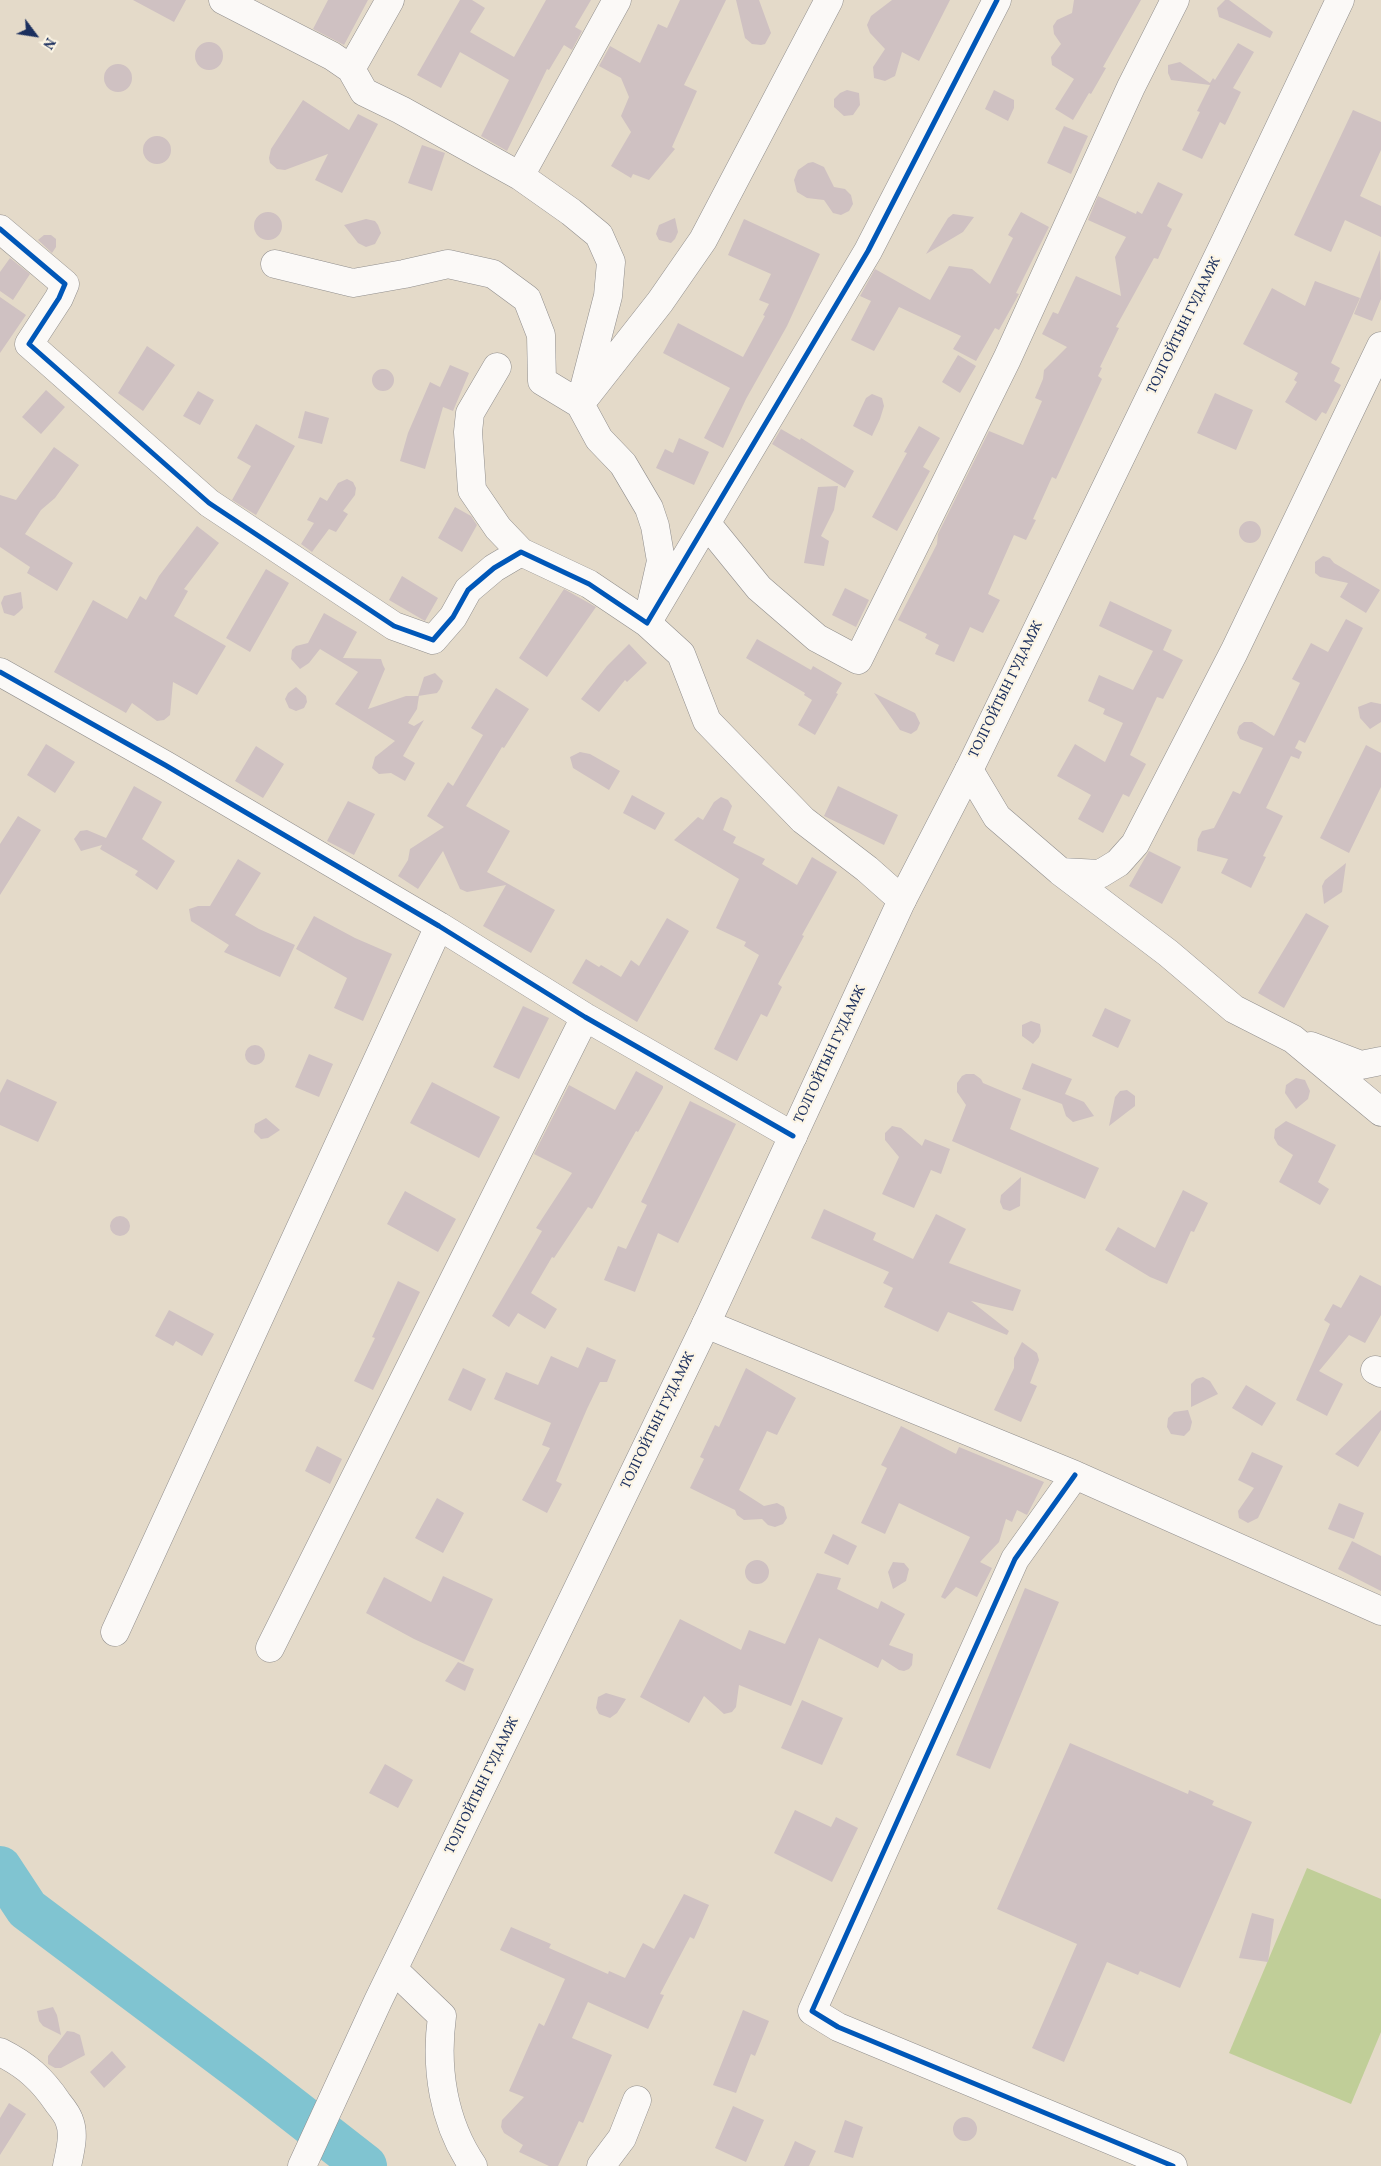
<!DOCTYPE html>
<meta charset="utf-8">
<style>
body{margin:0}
#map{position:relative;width:1381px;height:2166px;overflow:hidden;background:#e4dac9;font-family:Vollkorn,serif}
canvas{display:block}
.north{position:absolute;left:10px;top:10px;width:50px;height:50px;-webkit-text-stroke:4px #fcf5e5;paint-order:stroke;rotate:121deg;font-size:14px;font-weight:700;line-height:20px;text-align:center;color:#1b2f5e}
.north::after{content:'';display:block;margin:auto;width:18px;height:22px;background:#1b2f5e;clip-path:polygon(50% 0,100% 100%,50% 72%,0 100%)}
</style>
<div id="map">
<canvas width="1381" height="2166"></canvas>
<div class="north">N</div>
</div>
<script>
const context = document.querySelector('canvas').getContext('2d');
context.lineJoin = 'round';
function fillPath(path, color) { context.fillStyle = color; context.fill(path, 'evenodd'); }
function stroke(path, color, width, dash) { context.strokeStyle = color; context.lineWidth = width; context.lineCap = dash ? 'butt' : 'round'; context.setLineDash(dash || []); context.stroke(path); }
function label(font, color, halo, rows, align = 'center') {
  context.font = font + ' Vollkorn,serif'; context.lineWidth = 4.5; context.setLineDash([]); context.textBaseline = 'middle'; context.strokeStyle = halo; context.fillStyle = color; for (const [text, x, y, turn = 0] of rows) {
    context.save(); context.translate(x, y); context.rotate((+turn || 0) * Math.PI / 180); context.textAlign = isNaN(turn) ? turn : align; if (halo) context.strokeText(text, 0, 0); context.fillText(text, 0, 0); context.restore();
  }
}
fillPath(new Path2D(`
 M1307 1868 1381 1899V2032L1351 2104 1229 2053Z`), '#c0ce98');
stroke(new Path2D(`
 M0 1868 27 1909 256 2081 365 2166`), '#80c4d1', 44);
fillPath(new Path2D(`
 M133 0H186L174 22Z
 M328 0H368L344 45 313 29Z
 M460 0H472L485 8 470 32 514 57 546 0H591L575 27 582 31 572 50 564 45 549 70 547 69 507 151 481 136 509 80 460 52 441 88 417 75Z
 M680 0H726L684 85 697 91 672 147 675 149 649 180 633 174 631 178 611 166 631 132 621 116 629 97 621 78 599 66 610 46 640 63 658 24 667 28Z
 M736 0H759L771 33 765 44 761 45 752 44 745 38Z
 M892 0H950L919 61 902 52 895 76 885 81 874 78 873 67 885 49 870 33 867 25 871 16Z
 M1074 0H1141L1103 67 1106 68 1091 94 1089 93 1073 120 1055 109 1074 79 1052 65 1051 57 1061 44 1054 34 1053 26 1057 20 1072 13Z
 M1225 0H1229L1273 32 1270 38 1219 17 1217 8Z
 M195 56a14 14 0 1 1 28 0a14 14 0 1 1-28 0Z
 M1238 43 1254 52 1233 88 1241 92 1225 125 1220 122 1202 159 1182 150 1200 112 1197 111 1210 85 1171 80 1168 73V65L1180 62 1210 83 1213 78 1215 80Z
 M104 78a14 14 0 1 1 28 0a14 14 0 1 1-28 0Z
 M847 90 859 93 860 105 853 115 844 116 834 107V99L840 93Z
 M994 90 1014 100V108L1008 121 985 109Z
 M303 100 349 130 358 114 378 124 342 193 315 180 328 154 285 170 277 169 270 163 269 158 271 149Z
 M1353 110 1381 122V150L1360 196 1381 206V237L1345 220 1331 252 1294 235Z
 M1064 126 1088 136 1071 174 1047 163Z
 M143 150a14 14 0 1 1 28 0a14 14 0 1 1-28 0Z
 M422 145 445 153 432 191 408 183Z
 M813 162 824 167 834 187 845 189 851 195 853 204 849 211 841 215 833 213 824 200 807 198 797 192 794 180 798 170 808 163Z
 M1158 182 1183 194 1167 226 1172 229 1158 259 1154 258 1116 327 1119 328 1100 367 1102 368 1098 376 1102 379 1056 479 1052 477 1033 519 1036 520 1026 540 1014 535 988 594 1000 600 983 633 970 627 954 662 935 654 939 645 925 638 927 634 898 620 937 544 938 534 989 431 1023 445 1042 401 1035 398 1043 379 1044 370 1067 347 1042 334 1053 312 1058 314 1076 276 1121 296 1115 257 1126 237 1088 220 1098 196 1136 214 1137 211 1142 214Z
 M1021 212 1049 227 1016 293 1019 294 999 330 995 328 976 361 953 349 961 336 899 307 874 351 851 340 871 301 860 296 875 269 930 300 949 266 972 269 990 284 1013 238 1008 235Z
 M254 226a14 14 0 1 1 28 0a14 14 0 1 1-28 0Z
 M953 214 974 217 963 232 926 254 948 218Z
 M675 218 678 232 675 239 671 243 659 240 656 234 659 225Z
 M366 219 375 221 378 225 381 233 375 244 366 247 358 243 344 225Z
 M744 219 820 254 787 326 746 399 723 448 704 438 730 388 663 353 678 323 743 357 765 316 763 315 769 304 759 300 771 274 728 255Z
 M44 235H51L56 239V247L52 253 38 240Z
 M1380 250 1381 299 1372 321 1354 314Z
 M10 258 30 274 13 300 0 291V272Z
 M1315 281 1360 298 1331 363 1340 368 1334 381 1341 385 1326 414 1322 412 1316 421 1285 402 1297 382 1294 380 1298 373 1243 344 1272 288 1305 306Z
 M0 297 26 315 0 353Z
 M147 346 175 365 143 411 118 393Z
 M958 355 976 366 960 393 942 382Z
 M450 365 469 373 453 411 443 407 425 469 400 461 408 433 430 382 440 387Z
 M372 380a11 11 0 1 1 22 0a11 11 0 1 1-22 0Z
 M46 390 65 407 41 434 22 417Z
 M198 391 214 400 200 425 183 416Z
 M1215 393 1253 410 1236 450 1197 433Z
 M872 394 882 398 884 406 880 419 872 436 853 426 866 398Z
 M305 411 329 418 322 444 298 438Z
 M256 424 295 446 256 515 232 500 251 466 237 458Z
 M919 426 940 438 923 467 930 471 897 531 872 517 907 453 904 452Z
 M781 429 800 440 801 438 854 471 845 488 772 444Z
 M679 438 709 452 694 485 656 468 665 449 673 453Z
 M54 447 79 465 55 498 41 510 25 534 73 563 57 591 27 573 30 567 0 547V495L16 500Z
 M347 479 353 482 356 488 355 495 343 511 348 514 336 532 329 529 312 552 301 544 314 523 307 520 320 497 327 501 338 483Z
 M838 486 834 510 821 536 829 541 824 566 804 563 818 487Z
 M455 507 471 516 477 525 462 552 438 538Z
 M1239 532a11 11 0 1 1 22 0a11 11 0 1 1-22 0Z
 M197 526 219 543 184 589 188 591 174 616 226 646 197 695 173 682 170 715 164 720 157 721 132 703 126 713 54 672 93 600 127 619 140 596 146 600 159 576Z
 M1323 556 1330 558 1334 563 1380 590 1366 613 1340 597 1348 583 1320 577 1315 573V562Z
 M266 569 289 583 250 652 226 638Z
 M402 576 438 598 425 621 389 600Z
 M845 588 869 600 856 627 832 615Z
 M564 589 596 607 547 677 519 658Z
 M21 592 23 608 19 612 14 616 4 613 1 603 4 596Z
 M1110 601 1172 630 1163 650 1183 660 1163 699 1157 697 1130 755 1146 764 1129 797 1123 794 1103 833 1078 819 1091 795 1057 776 1075 744 1105 762 1123 723 1103 714 1105 709 1088 701 1099 675 1133 690 1153 651 1099 626Z
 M324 613 357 632 343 658 381 659 383 665 385 669 368 709 406 696H419L417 709 408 723 414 726 424 720 403 756 415 763 405 781 391 773 379 774 372 768 375 757 395 741 335 704 358 672 320 649 309 663 300 669 291 659 292 650 296 646 308 643Z
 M1346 619 1363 628 1305 743 1299 740 1295 748 1302 752 1299 759 1291 756 1266 808 1283 816 1263 856 1266 857 1251 888 1221 873 1228 859 1197 851 1198 839 1202 831 1214 828 1233 791 1240 794 1263 748 1240 739 1237 733 1239 726 1244 722H1252L1274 736 1300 683 1292 679 1311 643 1328 652Z
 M757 639 811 670 813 666 842 683 836 693 838 694 815 735 798 725 812 700 804 695 805 693 746 658Z
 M629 644 647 663 627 682 625 680 599 712 581 699 607 666Z
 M435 673 443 681 440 689 437 693 418 696 424 677Z
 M296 687 306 696 307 702 304 708 296 711 289 708 285 699 288 693Z
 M496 688 529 709 504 748 502 747 466 806 510 831 487 872 555 910 531 953 483 926 506 885 467 892 460 889 443 851 418 889 398 876 408 860 410 849 444 827 427 816 448 782 453 786 483 735 471 728Z
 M874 693 915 713 920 723 917 730 911 734 900 730Z
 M1371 702 1381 704V722L1370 729 1360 718 1358 707Z
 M46 744 75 762 55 793 27 775Z
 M1366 745 1381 753V787L1349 853 1320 838Z
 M256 746 284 764 263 798 235 781Z
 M580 752 590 754 620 771 609 790 573 768 570 757Z
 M134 786 162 802 142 839 175 861 157 890 135 875 138 871 100 849 102 845 81 851 74 839 80 831 87 830 106 838Z
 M838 786 898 815 884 845 824 816Z
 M632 795 665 813 655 830 623 813Z
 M721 797 728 800 732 806 723 830 736 837 733 843 765 859 762 864 797 885 812 857 837 872 802 935 804 936 778 984 782 987 767 1017 761 1014 737 1061 714 1049 759 955 744 946 746 942 716 928 739 879 674 840 698 817 703 820 714 802Z
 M348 801 375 814 354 855 327 841Z
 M18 816 41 830 0 895V844Z
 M1149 851 1181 867 1162 904 1129 886Z
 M238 859 261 873 235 915 259 929 295 945 280 977 224 952 229 945 191 921 189 909 198 906H210Z
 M1346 863 1342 892 1324 904 1322 886 1325 880Z
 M1306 913 1329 926 1284 1008 1258 993Z
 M314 916 355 938 392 954 363 1021 334 1008 347 978 296 949Z
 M667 918 689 931 637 1022 572 983 586 959 599 967 601 965 621 977 631 960 639 966Z
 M523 1006 549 1018 519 1079 493 1067Z
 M1105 1008 1131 1020 1118 1048 1092 1036Z
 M1031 1021 1040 1024 1041 1031 1039 1037 1033 1044 1022 1036V1025Z
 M245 1055a10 10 0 1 1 20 0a10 10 0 1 1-20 0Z
 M309 1054 333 1064 319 1097 295 1087Z
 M1032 1063 1072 1079 1065 1094 1084 1102 1094 1116 1073 1122 1066 1116 1062 1104 1022 1089Z
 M636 1071 663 1086V1088L638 1132 636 1131 592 1209 588 1207 554 1258 552 1257 531 1293 557 1309 545 1329 518 1313 509 1327 492 1316 542 1231 536 1228 572 1173 534 1154 569 1085 615 1110Z
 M966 1074H974L981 1079 983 1083 1021 1099 1010 1129 1099 1168 1085 1199 952 1141 966 1105 957 1092V1083L962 1076Z
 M1296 1078 1305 1080 1310 1091 1308 1099 1296 1109 1285 1093 1286 1085Z
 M7 1079 57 1102 38 1142 0 1125V1093Z
 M432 1082 500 1117 479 1158 410 1123Z
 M1127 1090 1135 1096V1106L1109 1126 1115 1097 1120 1091Z
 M690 1101 736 1124 678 1243 658 1233 635 1292 604 1280 618 1246 626 1249 647 1205 641 1202Z
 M266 1118 280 1130 268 1138 261 1139 254 1132 255 1124Z
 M1286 1121 1336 1145 1318 1182 1329 1189 1320 1205 1279 1182 1293 1155 1278 1145 1274 1138 1275 1129Z
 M892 1126 901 1128 922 1146 925 1139 950 1149 941 1174 931 1170 914 1208 882 1194 899 1157 885 1140V1133Z
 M1021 1177 1020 1206 1010 1211 1003 1209 1000 1202 1001 1195Z
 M1183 1190 1208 1203 1194 1232 1191 1231 1167 1284 1150 1277 1105 1250 1118 1227 1155 1248Z
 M405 1191 456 1219 438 1252 387 1224Z
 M824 1209 876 1233 873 1240 913 1259 936 1214 966 1229 949 1263 1021 1290 1013 1311 971 1301 1009 1331 1007 1335 948 1312 938 1332 884 1307 893 1288 883 1283 889 1272 811 1238Z
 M110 1226a10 10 0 1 1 20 0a10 10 0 1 1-20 0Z
 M1360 1275 1381 1286V1315L1365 1343 1349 1335 1319 1371 1343 1384 1327 1416 1296 1400 1330 1324 1324 1320 1333 1304 1341 1308Z
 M398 1281 420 1292 373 1390 354 1381 375 1338 372 1337Z
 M169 1310 214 1334 202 1356 176 1341 173 1346 155 1336Z
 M1022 1342 1037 1353 1039 1360 1030 1383 1037 1386 1021 1422 994 1410 1014 1368V1358Z
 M587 1347 616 1360 607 1382H600L587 1409 556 1481 562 1484 547 1513 522 1500 550 1448 542 1445 551 1423 494 1399 506 1372 538 1385 551 1356 578 1368Z
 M463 1368 486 1379 471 1411 448 1400Z
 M746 1368 796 1398 777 1435 767 1431 739 1490 764 1506 777 1503 784 1507 787 1518 783 1524 775 1527 768 1525 762 1519 744 1520 737 1515 735 1510 690 1488 704 1459 700 1457 715 1425 719 1427Z
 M1203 1377 1210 1381 1218 1394 1191 1407V1384L1196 1379Z
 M1246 1385 1276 1403 1262 1426 1232 1408Z
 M1188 1410 1192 1422 1190 1430 1184 1436 1171 1434 1167 1427 1168 1418 1174 1412Z
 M1381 1410V1430L1358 1467 1335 1454Z
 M901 1426 956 1454 959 1447 1044 1482 1027 1515 1017 1510 1012 1522 1006 1519 999 1542 980 1562 992 1568 977 1597 956 1587 945 1599 941 1597 970 1537 899 1503 885 1534 861 1523 887 1468 881 1465Z
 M317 1446 342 1459 330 1484 305 1471Z
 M1252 1452 1283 1466 1258 1518 1248 1523 1239 1518 1238 1511 1254 1488 1238 1480Z
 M437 1498 464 1513 443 1553 415 1538Z
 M1339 1503 1364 1513 1354 1539 1328 1529Z
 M833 1534 857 1546 848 1565 824 1553Z
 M1352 1541 1381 1556V1591L1338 1569Z
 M745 1572a12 12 0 1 1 24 0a12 12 0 1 1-24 0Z
 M893 1562 904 1563 909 1569 906 1581 893 1589 888 1572Z
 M817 1573 841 1578 837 1589 878 1609 881 1601 905 1614 889 1645 913 1654 912 1665 909 1669 904 1671 899 1670 882 1659 878 1668 819 1638 791 1706 739 1685 736 1707 732 1712 724 1714 704 1696 689 1723 640 1697 680 1619 741 1650 749 1630 785 1644Z
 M443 1576 493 1599 464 1662 414 1639 366 1613 384 1577 431 1602Z
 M1025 1588 1059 1602 990 1769 956 1755Z
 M458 1662 474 1669 465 1691 445 1681Z
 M606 1693 626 1699 617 1713 610 1718 599 1714 596 1708 598 1697Z
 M802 1700 843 1718 822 1765 781 1748Z
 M1070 1743 1188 1794 1189 1790 1214 1801 1212 1805 1252 1822 1180 1988 1140 1971 1138 1975 1107 1962 1064 2062 1032 2048 1077 1944 997 1909Z
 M385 1764 413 1780 398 1808 369 1793Z
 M795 1810 831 1827 836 1817 858 1828 832 1882 774 1853Z
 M684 1894 709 1905 694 1939 690 1937 660 1994 664 1995 648 2029 588 2002 572 2038 612 2055 583 2123 579 2121 558 2166H549L519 2152 523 2145 504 2133 501 2127 502 2120 524 2097 509 2091 539 2023 544 2026 565 1979 500 1950 511 1927 551 1944 549 1948 608 1974 609 1971 625 1978 643 1943 654 1949Z
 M1252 1913 1274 1919 1268 1962 1239 1958Z
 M53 2007 57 2015 61 2035 43 2026 39 2021 37 2011Z
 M743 2010 769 2021 755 2056 751 2054 736 2093 713 2085Z
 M67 2031 74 2032 80 2035 85 2055 61 2068H55L48 2064V2056Z
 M112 2051 126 2067 104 2088 90 2072Z
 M9 2103 26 2114 0 2155V2118Z
 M733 2106 764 2120 746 2162 715 2148Z
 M953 2129a12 12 0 1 1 24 0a12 12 0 1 1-24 0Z
 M845 2120 863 2127 853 2158 834 2152Z
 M795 2141 816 2151 809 2166H784Z`), '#cfc1c2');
const street = new Path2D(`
 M223 0 332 56 351 69 364 92 401 110 520 176 571 212 599 235 611 262 608 296 580 404
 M351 69 390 0
 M520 176 617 0
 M0 229 65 284 59 298 29 344 209 503 394 626 433 640 453 617 468 590 494 568 521 552 589 584 647 623 868 251 997 0
 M275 264 353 283 404 274 448 264 493 274 527 299 541 335 542 381 580 404 599 439 623 464 649 508 655 526 661 561 647 623 681 654 707 721 803 820 867 869 902 900
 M497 367 470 413 468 432 472 490 498 528 521 552
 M587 395 660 302 703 240 829 0
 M707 524 759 588 817 638 858 660 1007 359 1131 87 1175 0
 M0 672 165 765 439 926 585 1017 793 1136
 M969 770 997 817 1061 872 1168 953 1234 1009 1293 1039 1381 1112
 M1061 872 1100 874 1118 863 1135 844 1234 652 1381 346
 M1311 1046 1361 1065 1381 1061
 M706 1324 1075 1475 1381 1611
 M1375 1370 1381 1373
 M1075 1475 1015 1559 812 2011 838 2027 1173 2166
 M115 1632 439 926
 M270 1648 585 1017
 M394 1970 442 2016C435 2068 443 2122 473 2166
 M0 2052C26 2065 42 2079 58 2103 62 2108 67 2114 69 2120 75 2134 70 2151 67 2166
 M601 2166 622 2138 637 2100`);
const secondary = new Path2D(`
 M302 2166 378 2001 706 1324 902 900 969 770 1226 240 1340 0`);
stroke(street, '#908e8d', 29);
stroke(secondary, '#908e8d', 29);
stroke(street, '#fbf9f7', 28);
stroke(secondary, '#fbf9f7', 28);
stroke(new Path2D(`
 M0 229 65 284 59 298 29 344 209 503 394 626 433 640 453 617 468 590 494 568 521 552 589 584 647 623 868 251 997 0
 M0 672 165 765 439 926 585 1017 793 1136
 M1075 1475 1015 1559 812 2011 838 2027 1173 2166`), '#0057b8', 5);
label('14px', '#1b2f5e', '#fcf5e5', [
 ["ТОЛГОЙТЫН ГУДАМЖ",1185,326,-64],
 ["ТОЛГОЙТЫН ГУДАМЖ",1007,690,-64],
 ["ТОЛГОЙТЫН ГУДАМЖ",831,1055,-65],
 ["ТОЛГОЙТЫН ГУДАМЖ",659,1421,-64],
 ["ТОЛГОЙТЫН ГУДАМЖ",483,1786,-64]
]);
</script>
